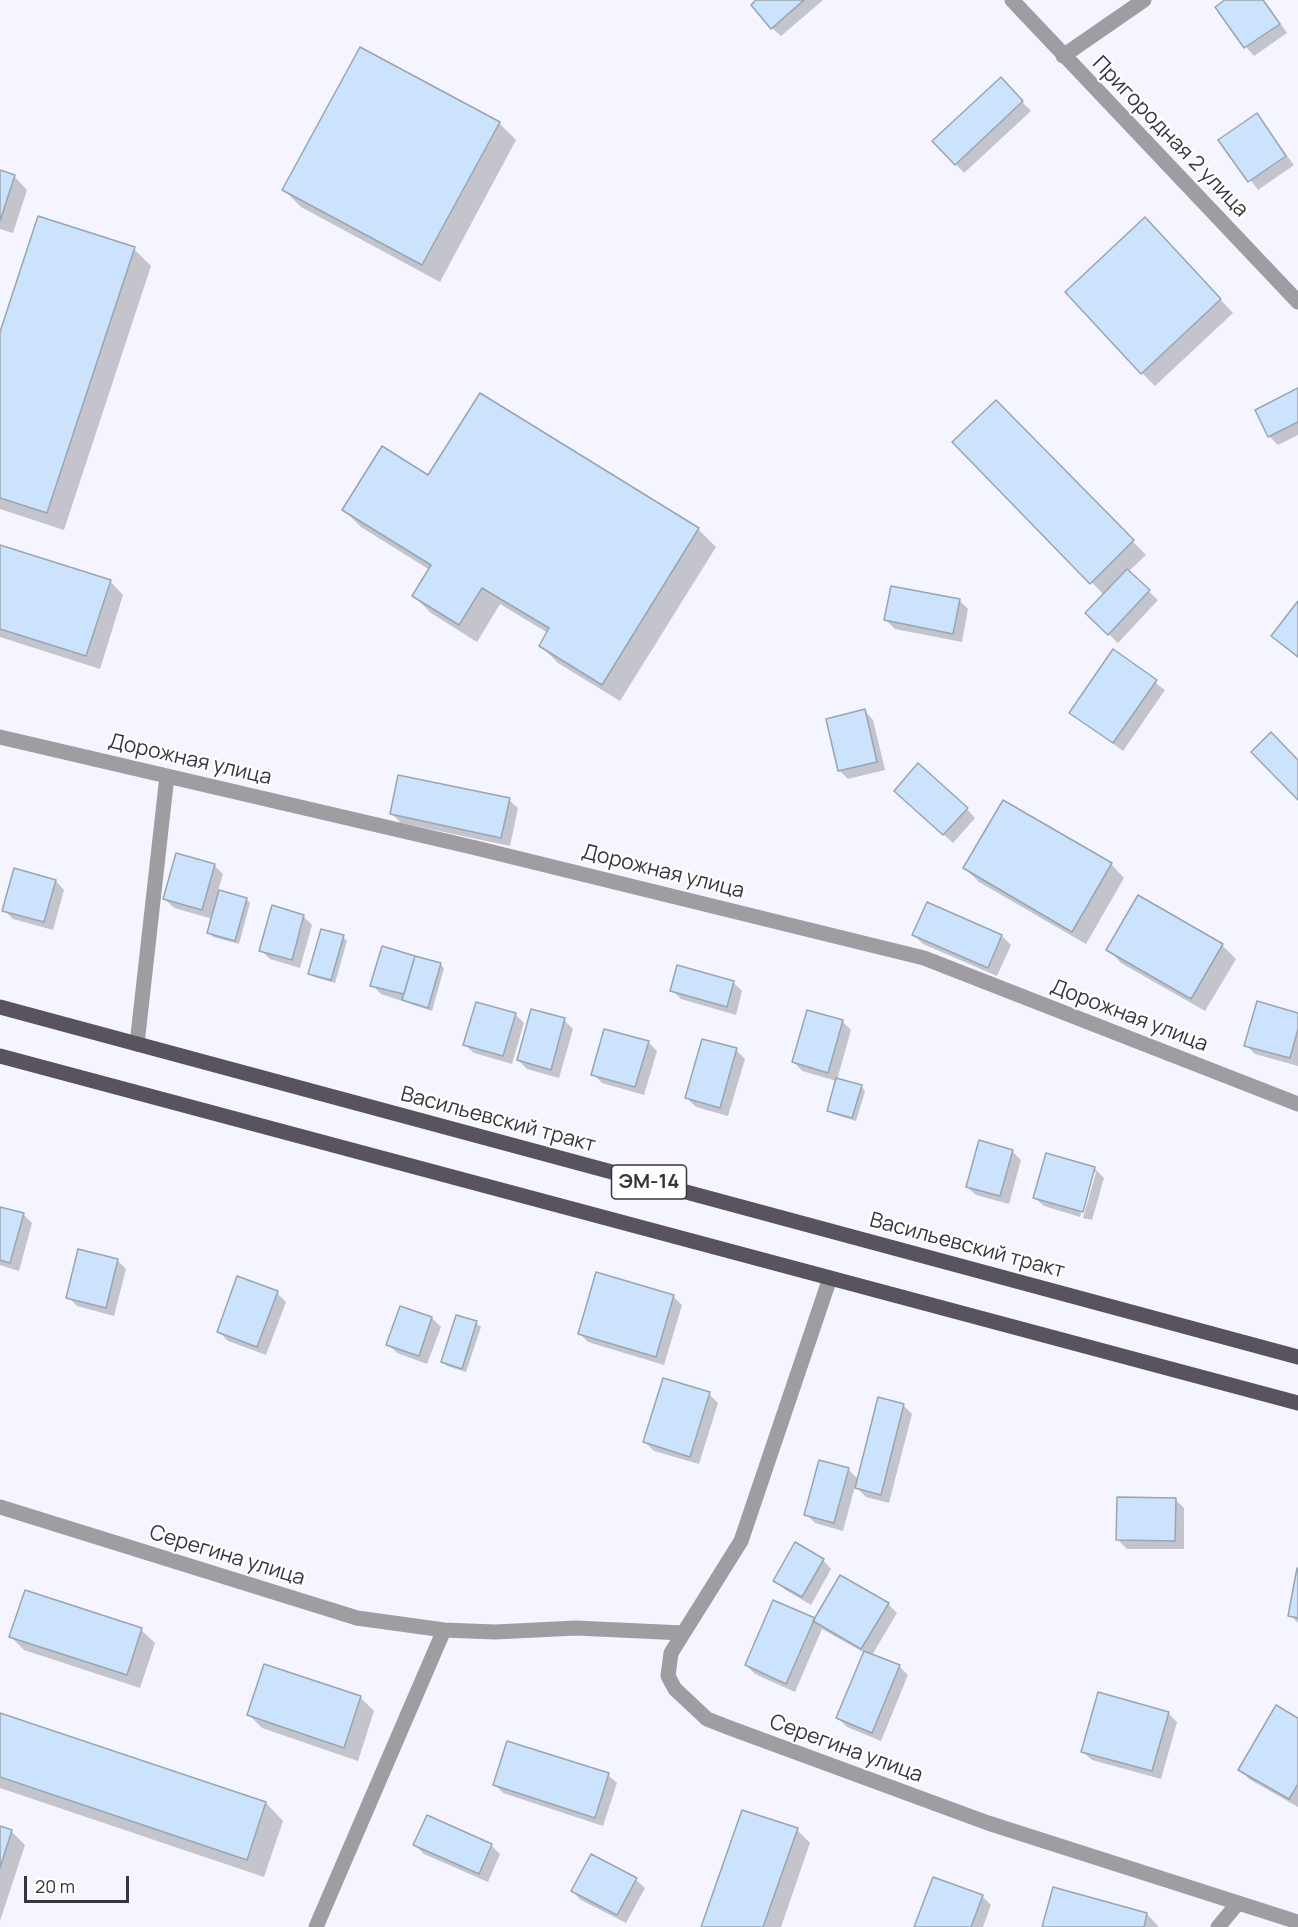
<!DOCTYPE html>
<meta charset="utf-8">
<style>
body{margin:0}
#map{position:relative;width:1298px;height:1927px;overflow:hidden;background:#f4f5ff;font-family:Manrope,sans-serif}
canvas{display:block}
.scale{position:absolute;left:24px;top:1876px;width:105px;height:27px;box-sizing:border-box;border:3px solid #35363c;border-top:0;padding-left:8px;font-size:18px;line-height:21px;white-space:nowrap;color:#35363c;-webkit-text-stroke:4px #fff;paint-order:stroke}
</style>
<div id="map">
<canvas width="1298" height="1927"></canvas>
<div class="scale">20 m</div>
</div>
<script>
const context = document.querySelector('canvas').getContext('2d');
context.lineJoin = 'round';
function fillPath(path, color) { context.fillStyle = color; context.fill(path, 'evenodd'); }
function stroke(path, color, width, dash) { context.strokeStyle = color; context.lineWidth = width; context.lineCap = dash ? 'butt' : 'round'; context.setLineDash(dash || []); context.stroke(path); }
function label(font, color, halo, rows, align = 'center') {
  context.font = font + ' Manrope,sans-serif'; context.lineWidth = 4.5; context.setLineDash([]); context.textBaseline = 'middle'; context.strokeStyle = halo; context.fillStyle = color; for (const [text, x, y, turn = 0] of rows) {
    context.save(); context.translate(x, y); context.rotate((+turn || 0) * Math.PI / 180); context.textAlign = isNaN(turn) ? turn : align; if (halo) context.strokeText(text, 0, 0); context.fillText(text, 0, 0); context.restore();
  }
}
fillPath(new Path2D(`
 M758 0H823L781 36 772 28Z
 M1227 0H1264L1287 33 1254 56 1246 47Z
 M1000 79 1031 111 964 173 934 141Z
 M1256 115 1294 165 1258 190 1221 140Z
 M499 123 516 140 440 282 301 207 284 190Z
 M0 172 14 176 27 190 13 233 0 229Z
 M1158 233 1233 313 1155 386 1142 373Z
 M134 249 151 266 64 530 0 509V337Z
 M1298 389V435L1278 445 1269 436Z
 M480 395 698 529 716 547 620 701 558 663 541 646 548 633 500 604 477 642 431 613 414 596 430 570 361 527 344 510 429 477Z
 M996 402 1146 555 1128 572 1158 600 1118 643 1087 613 1104 595 954 442Z
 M0 547 110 581 123 595 100 669 0 637Z
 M959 600 968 609 962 642 895 629 886 620Z
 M1298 604V658L1273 635Z
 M1113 651 1165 690 1123 751 1071 713Z
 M865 711 873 720 885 770 848 779 839 770Z
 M509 800 518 808 510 846 401 823 392 814Z
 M905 800 967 809 975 818 953 843Z
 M1111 864 1124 878 1086 944 979 882 965 868Z
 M214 865 223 874 218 891 246 899 250 903 239 944 213 937 209 933 213 919 174 908 165 899Z
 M56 881 64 890 53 930 13 919 4 910Z
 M1138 897 1223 946 1236 959 1205 1011 1121 963 1108 949Z
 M928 904 1002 936 1011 945 997 976 923 944 914 935Z
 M303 916 312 925 300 968 270 959 261 950Z
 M343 937 347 941 335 983 314 977 310 973Z
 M440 964 444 968 432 1011 381 994 372 985Z
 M733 982 742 991 736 1015 681 999 672 990Z
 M515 1014 524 1023 512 1064 474 1053 465 1045Z
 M1298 1015V1066L1255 1054 1246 1045Z
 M564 1020 573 1029 559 1078 527 1069 518 1060Z
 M842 1021 851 1030 837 1080 861 1086 865 1091 856 1121 833 1114 829 1110 837 1081 802 1071 794 1062Z
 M648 1042 657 1051 644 1095 602 1083 593 1074Z
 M736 1050 745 1059 728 1116 696 1107 687 1098Z
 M1012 1151 1021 1160 1009 1204 976 1195 967 1187Z
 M1047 1155 1095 1169 1104 1178 1092 1220 1083 1218 1096 1172H1092L1080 1217 1044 1206 1035 1198Z
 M0 1208 23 1214 32 1223 19 1271 0 1265Z
 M117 1260 126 1269 114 1316 77 1306 68 1297Z
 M277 1293 286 1302 266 1355 228 1341 219 1332Z
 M673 1296 682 1305 664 1365 588 1342 579 1333Z
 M401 1307 432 1318 441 1327 427 1364 397 1353 388 1344Z
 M476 1323 481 1327 466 1372 447 1366 443 1362Z
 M709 1394 718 1403 699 1464 654 1451 645 1442Z
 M903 1405 912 1414 889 1503 866 1497 855 1486 843 1531 815 1523 806 1514 848 1469 859 1480Z
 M1175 1499 1184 1508V1549H1127L1118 1540Z
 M823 1560 831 1569 811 1605 784 1589 775 1580Z
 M1298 1570V1623L1290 1615Z
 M774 1602 815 1620 888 1604 897 1613 872 1655 899 1666 908 1675 881 1741 847 1727 838 1718 865 1653 822 1629 795 1692 755 1674 746 1665Z
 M141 1630 155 1643 140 1688 24 1650 11 1637Z
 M265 1666 361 1698 374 1711 358 1761 262 1728 249 1715Z
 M1168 1713 1177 1722 1161 1779 1092 1760 1083 1752Z
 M0 1715 266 1803 283 1821 264 1877 0 1788Z
 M1298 1720V1807L1249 1779 1240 1770Z
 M608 1775 617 1783 603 1826 503 1793 494 1784Z
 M0 1828 12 1832 25 1845 0 1921Z
 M797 1830 810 1843 781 1927H703Z
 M415 1845H491L500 1854 488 1882 424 1854Z
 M636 1880 645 1888 626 1923 581 1900 572 1891Z
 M982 1896 991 1905 983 1927H916Z
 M1147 1914 1159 1927H1044Z`), '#0003');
const building = new Path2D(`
 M756 0H804L771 29 751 5Z
 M1225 0H1263L1280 24 1244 48 1215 7Z
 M360 47 500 122 422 265 282 190Z
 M1001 77 1023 101 955 165 932 141Z
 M1257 113 1286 156 1248 182 1218 140Z
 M0 170 15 175 0 221Z
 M38 216 135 247 47 513 0 498V332Z
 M1145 217 1221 299 1141 374 1065 292Z
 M1298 388V422L1268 437 1255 410Z
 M480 393 699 528 602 685 539 646 549 628 482 588 459 625 412 596 431 565 342 510 382 446 428 475Z
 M996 400 1134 540 1090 584 952 442Z
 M0 545 111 580 86 656 0 629Z
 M1127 569 1150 590 1108 635 1085 613Z
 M891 586 960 599 953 634 884 620Z
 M1298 601V657L1271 636Z
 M1113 649 1157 680 1113 743 1069 713Z
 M865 709 877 762 838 771 826 719Z
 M1271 732 1298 760V800L1251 752Z
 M918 763 968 808 943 835 894 791Z
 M398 775 510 798 501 838 390 814Z
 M1003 800 1112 863 1072 932 963 868Z
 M176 853 215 864 202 910 163 899Z
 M14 868 56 880 44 922 2 911Z
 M219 890 247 898 235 941 207 933Z
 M1138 895 1223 944 1191 999 1106 950Z
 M927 902 1002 935 988 968 912 935Z
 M272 905 304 915 292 960 259 951Z
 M321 929 344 935 331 980 308 974Z
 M382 946 415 956 404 994 370 986Z
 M415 956 441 963 428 1008 402 1000Z
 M677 965 734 981 727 1007 670 991Z
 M1257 1001 1298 1013V1029L1290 1058 1244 1046Z
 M476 1002 516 1013 503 1056 463 1045Z
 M531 1009 565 1018 551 1070 517 1060Z
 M807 1010 843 1020 828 1073 792 1062Z
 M604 1029 649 1041 635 1087 591 1075Z
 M702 1039 737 1048 720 1108 685 1098Z
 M836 1078 862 1085 852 1118 827 1111Z
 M979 1140 1013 1150 1000 1196 966 1187Z
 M1046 1153 1095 1167 1083 1212 1033 1198Z
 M0 1207 24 1213 10 1263 0 1260Z
 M78 1249 118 1259 106 1308 66 1298Z
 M596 1272 674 1295 656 1357 578 1334Z
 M237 1276 278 1291 257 1347 217 1332Z
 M400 1306 432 1317 419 1356 386 1345Z
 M456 1315 477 1321 462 1369 441 1362Z
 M663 1378 710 1392 690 1457 643 1442Z
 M878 1397 904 1404 881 1495 855 1488Z
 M819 1460 849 1468 834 1523 804 1515Z
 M1117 1497 1176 1498 1175 1541 1116 1540Z
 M795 1542 824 1559 802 1597 773 1581Z
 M1297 1568 1298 1569V1618L1288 1616Z
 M840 1575 889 1603 861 1649 813 1621Z
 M25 1590 142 1628 127 1675 9 1637Z
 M773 1600 815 1618 786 1684 745 1665Z
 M864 1651 900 1665 872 1733 836 1718Z
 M264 1664 361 1696 344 1748 247 1715Z
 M1098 1692 1169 1712 1152 1771 1081 1752Z
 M1276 1705 1298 1718V1784L1289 1799 1238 1770Z
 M0 1713 266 1802 247 1860 0 1777Z
 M507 1741 609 1773 595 1818 493 1785Z
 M742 1810 798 1828 763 1927H701Z
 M427 1815 492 1844 479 1874 413 1845Z
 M0 1826 12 1830 0 1868Z
 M591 1854 637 1878 617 1915 571 1891Z
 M933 1877 983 1895 971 1927H914Z
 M1053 1887 1147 1913 1144 1927H1042Z`);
fillPath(building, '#cbe3fc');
stroke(building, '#9aa5b1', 1.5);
stroke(new Path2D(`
 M1012 0 1298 302
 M1063 56 1144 0
 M0 737 476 848 924 958 1298 1104
 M137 1044 167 776
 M830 1278 741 1541 671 1653 668 1676 675 1689 707 1719 730 1728 988 1823 1298 1922
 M0 1507 357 1618 444 1630 495 1632 576 1628 683 1633
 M316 1927 444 1630
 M1218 1927 1238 1903`), '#9f9ca2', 15);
stroke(new Path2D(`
 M0 1007 1298 1357
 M0 1056 1298 1403`), '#59535e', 15);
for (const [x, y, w] of [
 [649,1182,75]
]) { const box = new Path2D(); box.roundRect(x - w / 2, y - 17, w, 34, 4.5); context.fillStyle = '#fff'; context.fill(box); stroke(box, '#35363c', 1.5); }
label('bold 20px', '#35363c', null, [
 ["ЭМ-14",649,1182]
]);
label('21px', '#35363c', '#fff', [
 ["Пригородная 2 улица",1170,137,46],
 ["Дорожная улица",190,760,13],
 ["Дорожная улица",663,872,14],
 ["Дорожная улица",1129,1016,21],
 ["Васильевский тракт",498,1120,15],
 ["Васильевский тракт",967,1246,15],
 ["Серегина улица",227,1556,17],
 ["Серегина улица",846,1749,20]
]);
</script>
